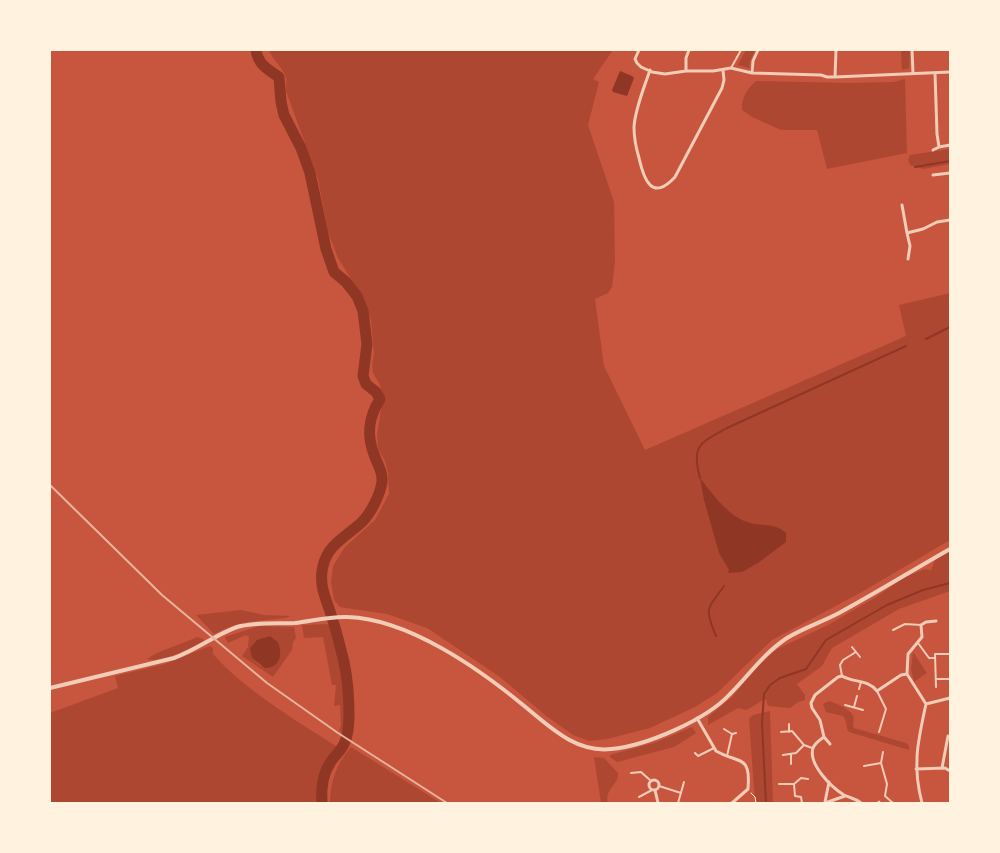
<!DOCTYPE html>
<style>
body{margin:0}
#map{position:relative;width:1000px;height:853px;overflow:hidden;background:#c8553d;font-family:"Asap Condensed",sans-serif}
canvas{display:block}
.frame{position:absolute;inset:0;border:51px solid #fff3e0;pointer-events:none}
</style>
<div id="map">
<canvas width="1000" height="853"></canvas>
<div class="frame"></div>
</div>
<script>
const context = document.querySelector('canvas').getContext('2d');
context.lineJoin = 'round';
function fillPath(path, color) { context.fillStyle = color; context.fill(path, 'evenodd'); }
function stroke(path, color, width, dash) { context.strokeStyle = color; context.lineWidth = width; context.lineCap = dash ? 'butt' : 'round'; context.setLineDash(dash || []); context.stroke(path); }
fillPath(new Path2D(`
 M269 50H613L593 79 599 82 588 125 614 202 615 261 612 287 608 293 595 299 604 366 645 450 906 336 899 305 950 293V540L860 593 772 640 717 693 695 707 650 728 607 739 589 741 573 735 545 715 500 677 427 628 387 614 340 607 334 600 331 582 333 566 345 547 375 520 389 494 388 473 385 461 378 449 377 436 383 395 379 383 373 373 372 365 374 353 371 320 361 295 338 258 328 232 318 179 286 91C286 87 287 82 286 78 283 67 273 61 269 50Z
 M746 50H755L750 61 749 68 738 65Z
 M901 50H910L909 68 902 70Z
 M905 79 907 153 827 169 817 130H781L752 117 742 110C741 98 747 89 756 81L850 83 894 82Z
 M950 149V164L923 169 910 165 908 160 910 155Z
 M950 550V591L899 609 832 648 822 666 797 684 805 695V700L798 702 790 708 768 706 766 699C759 701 754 707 746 710L738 708 708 725V717L732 697 760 664 777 649 828 625 876 597 905 577 925 569 931 570 936 558Z
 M241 610 264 615 291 616 285 618C257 621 239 621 214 634L196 615Z
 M328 624 333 629C340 662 350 699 344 734L339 731 341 725 340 705 334 706 336 685H332L323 637 304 638 302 625Z
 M259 626 294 627 296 638 293 642 292 650 273 677 242 656 248 647 249 637 246 635 228 643 225 637ZM270 636 278 642 261 666 252 658 265 637Z
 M197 637 203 639 204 641C191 648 161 664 147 659 161 649 181 645 197 637Z
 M210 646 213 648V654C246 691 294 719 336 746L337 751C319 772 320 775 318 803H50V713L118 688 115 676 165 664Z
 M913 652 927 673 914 682 911 669Z
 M829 701C835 703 851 709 853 716 855 721 852 723 854 728L906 743 909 746V750L849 732C845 727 848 721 843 716L826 712 823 704Z
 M770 711 773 803H755L749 719 753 715Z
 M692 727 696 733 674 747 617 762 610 757V755L657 742Z
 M351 747 441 803H330C330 781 337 763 351 747Z
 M594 757 604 758 618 773C619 785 604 789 608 803H601Z`), '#ae4732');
fillPath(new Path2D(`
 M620 71 632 76 634 78 627 96 613 92 612 90Z
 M700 478C712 493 724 511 742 520 758 528 773 521 786 533V542L758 563 742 572 728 573 729 570 719 553 704 500Z
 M270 636 278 642C283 655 280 668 265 668L252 658 250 648 257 640Z`), '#8f3625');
stroke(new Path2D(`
 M915 167 950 161
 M926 339 950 327
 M700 478C691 445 700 443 727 428L906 346
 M716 636C704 607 707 610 724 586
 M766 803 762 723 764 694 770 685 780 678 806 669 826 640 887 605 923 590 950 583`), '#8f3625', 2);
stroke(new Path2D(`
 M256 50C258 64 267 69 279 77L281 102 284 115 301 148 310 173 326 249 334 272 346 282 357 296 363 311 367 344 363 376 366 384 376 392 380 399C368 418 366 436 375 457 378 466 383 471 382 482 380 495 371 513 362 522 346 537 328 544 323 566 318 586 327 600 332 618 337 632 340 647 344 662 347 676 349 700 349 715 349 724 348 736 344 744 341 751 334 756 330 763 323 774 321 790 322 803`), '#8f3625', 11);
stroke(new Path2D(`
 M751 793 755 797 756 803`), '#fff3e0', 1);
stroke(new Path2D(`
 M731 68 741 50
 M893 630 905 624 921 625
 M918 643 929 658H935
 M852 647 860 657
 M842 676 840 665 843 660 856 652
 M936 679H950
 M936 687 935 654H950
 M859 689 861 682
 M877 691 886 709 879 732
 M845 705 863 710
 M854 707 857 696
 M789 724V732
 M724 729 732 734 736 733
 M781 732 792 731 804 745 812 748
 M695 753 698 756 714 748
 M791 754V764
 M783 755 796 753 804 745
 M727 756 732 734
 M881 763 887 784 885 796 893 803
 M864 766 881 763 883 752
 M631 773 641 772 651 781
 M779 784H794L795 796 801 797 802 803
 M794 784 801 778 808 779
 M659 786 681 793
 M639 797 652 790
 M678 803 684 782`), '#f1ccb7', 2);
stroke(new Path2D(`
 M639 50 635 59 637 63 641 67 652 72 665 74 686 71H713L731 68 752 73 821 75 827 77H835L950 72
 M912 50 913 73
 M650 70C644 88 635 109 634 127 634 138 636 148 639 158 644 180 652 202 675 177L722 88 724 80 723 70
 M686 71V58L689 50
 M752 73 753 61 758 50
 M935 73 937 134 939 147 950 145
 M835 77 836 50
 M933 150 939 147
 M933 175 950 173
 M902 205 907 233 923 229 937 222 950 220
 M907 233 910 246 908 259
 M907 674 908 654 922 637 921 625 926 622 936 621
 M697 718 716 751C739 764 751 754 748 789L732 803
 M824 737 830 744
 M942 768 948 736 950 737
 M916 769 945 768 950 771
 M649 785a5 5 0 1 1 10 0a5 5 0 1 1-10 0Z
 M655 790 658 803
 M825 802 829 782
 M825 803 845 796
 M861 803C855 798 850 798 844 795 831 787 808 764 813 748 815 743 820 740 824 737L820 720 812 708 811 703 815 695 838 677 842 676C854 683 868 679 877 691L901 675 907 674 926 704
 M879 803V802
 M922 803C912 765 918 741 926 704L950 698`), '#f1ccb7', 3);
stroke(new Path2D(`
 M50 688 174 658C196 650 215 635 237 627 256 622 276 624 295 623 312 621 330 616 348 617 408 619 478 668 523 705 549 726 575 753 611 749 646 746 706 720 730 694 749 675 764 653 787 638 803 628 822 622 839 613 876 593 913 570 950 549`), '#f1ccb7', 4);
stroke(new Path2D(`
 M50 485 162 595 267 683 338 733 447 803`), '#e9b49f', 2);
</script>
